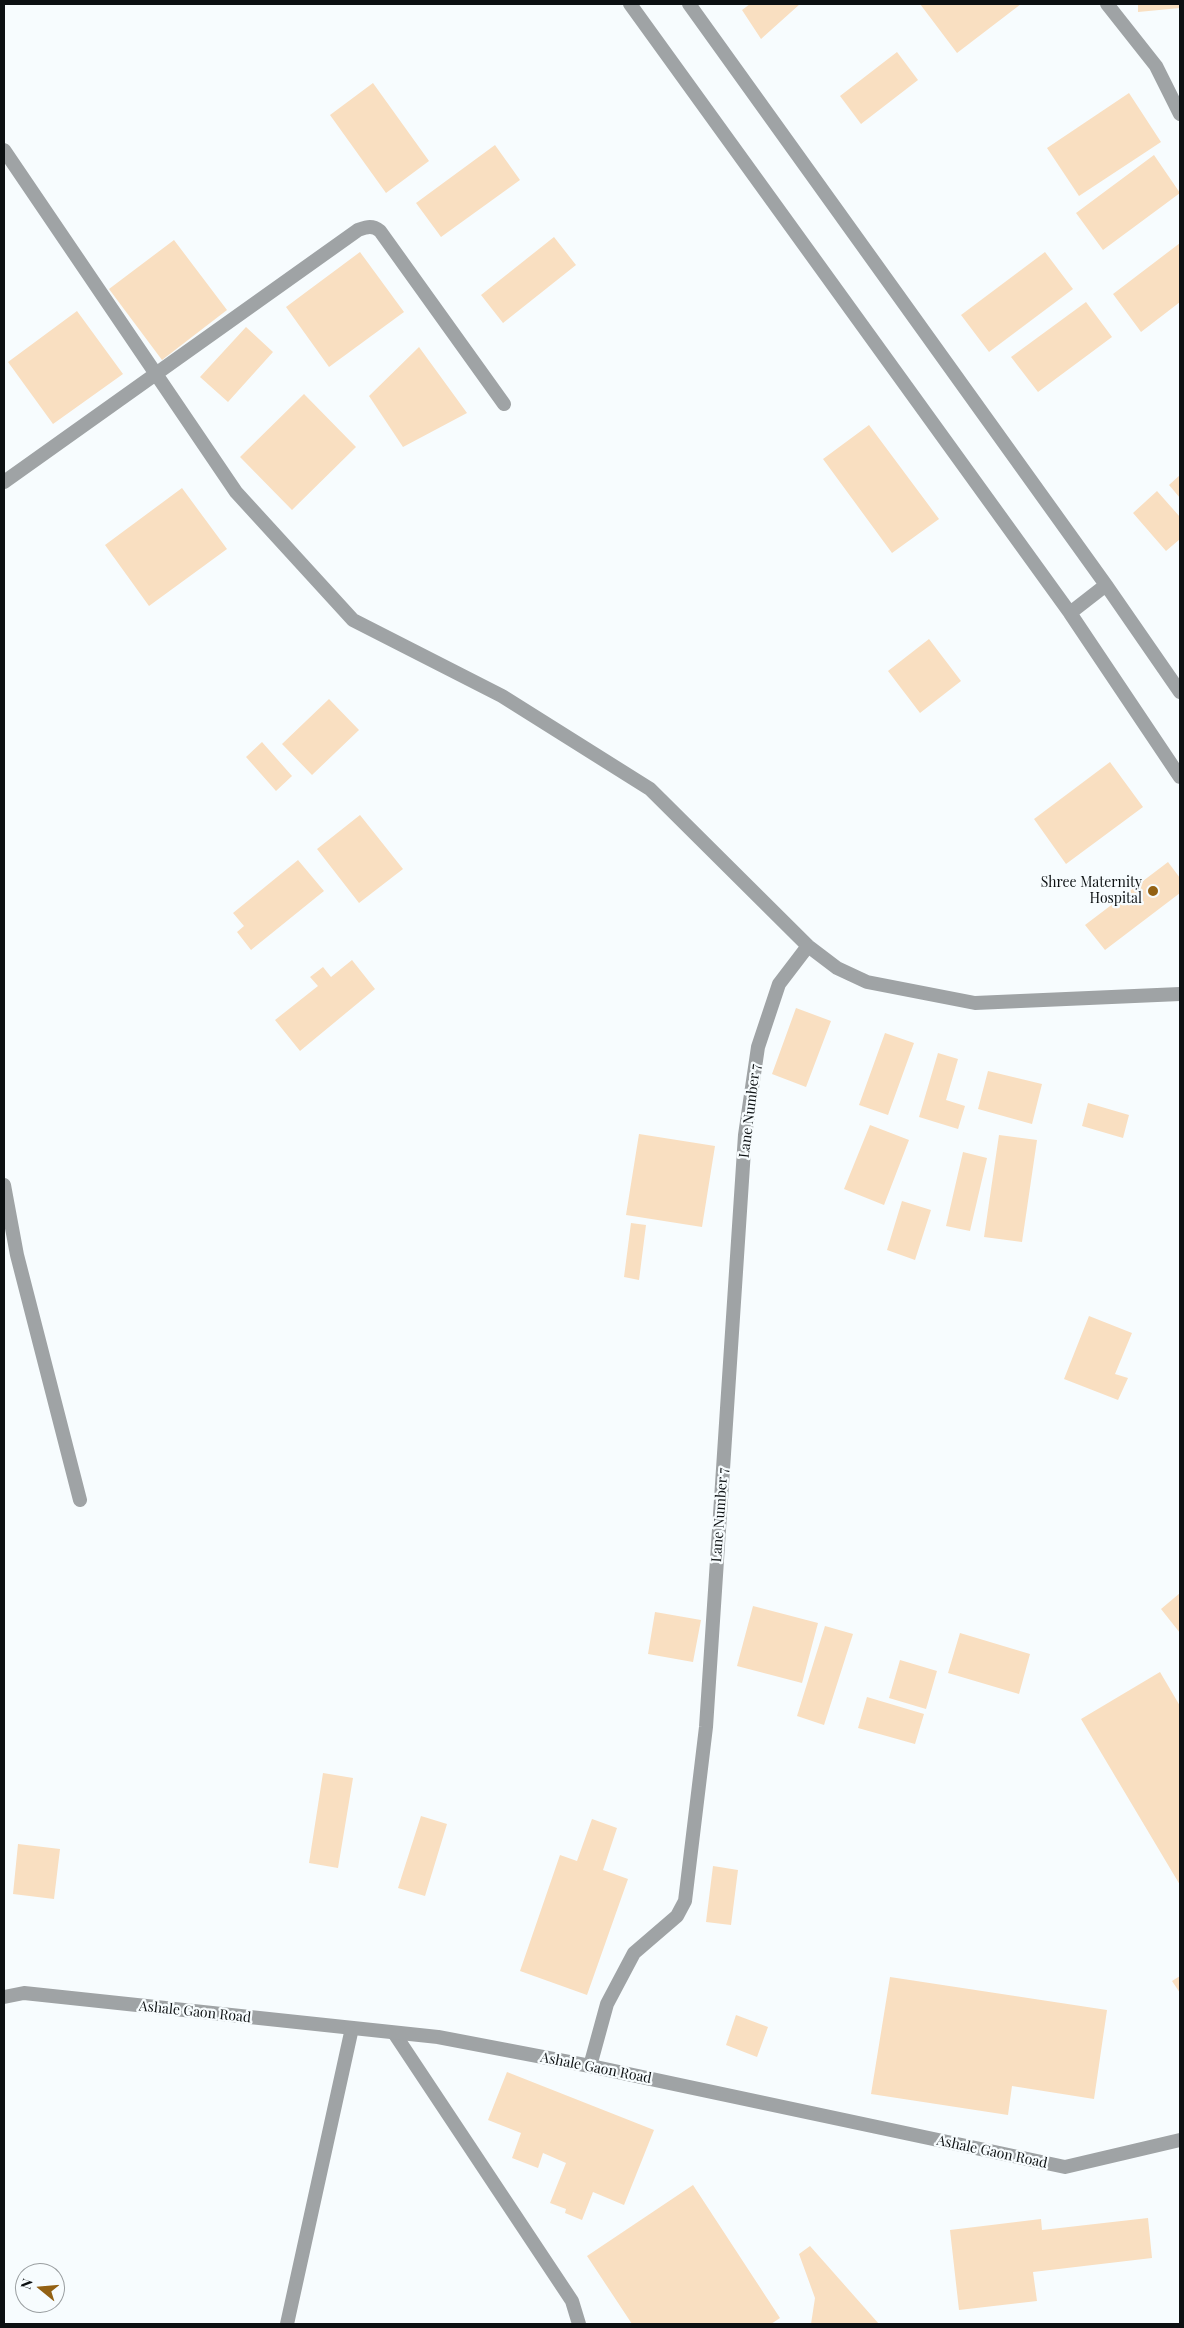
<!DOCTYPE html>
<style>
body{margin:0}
#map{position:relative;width:1184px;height:2328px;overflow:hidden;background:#f7fcfe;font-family:"Playfair Display",serif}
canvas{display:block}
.frame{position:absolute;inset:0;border:5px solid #0c1012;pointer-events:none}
.north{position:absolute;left:15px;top:2263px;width:50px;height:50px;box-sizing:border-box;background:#f7fcfe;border:1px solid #999ea0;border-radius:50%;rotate:287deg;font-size:14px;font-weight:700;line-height:20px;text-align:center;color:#0c1012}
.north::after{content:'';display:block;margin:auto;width:18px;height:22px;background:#936113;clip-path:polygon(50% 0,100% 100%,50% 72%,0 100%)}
</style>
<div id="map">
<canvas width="1184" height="2328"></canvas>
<div class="frame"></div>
<div class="north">N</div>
</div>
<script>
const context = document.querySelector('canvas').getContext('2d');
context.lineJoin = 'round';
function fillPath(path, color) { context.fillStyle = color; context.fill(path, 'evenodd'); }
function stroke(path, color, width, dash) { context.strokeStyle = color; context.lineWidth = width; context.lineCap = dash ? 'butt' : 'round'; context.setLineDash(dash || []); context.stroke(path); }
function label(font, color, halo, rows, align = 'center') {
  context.font = font + ' "Playfair Display",serif'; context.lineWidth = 4.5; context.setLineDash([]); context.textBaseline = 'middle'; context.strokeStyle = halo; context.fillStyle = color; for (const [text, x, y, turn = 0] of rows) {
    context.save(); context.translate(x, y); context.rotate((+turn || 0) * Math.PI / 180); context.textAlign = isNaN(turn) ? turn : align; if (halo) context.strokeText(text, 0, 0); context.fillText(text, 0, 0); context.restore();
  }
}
fillPath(new Path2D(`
 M750 4H800L761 39 742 10Z
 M920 4H1021L957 53Z
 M1138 4H1180V8L1138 12Z
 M897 52 918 80 861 124 840 96Z
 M373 83 429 161 386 193 330 115Z
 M1129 93 1161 142 1079 196 1047 148Z
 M495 145 520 180 441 237 416 203Z
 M1154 155 1180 193 1103 250 1076 213Z
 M554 237 576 265 503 323 481 295Z
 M174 240 227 310 162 360 109 289Z
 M1180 243V302L1141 332 1113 294Z
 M360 252 404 312 329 367 286 307Z
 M1045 252 1073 289 989 352 961 315Z
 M1086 302 1112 337 1038 392 1011 357Z
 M77 311 123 374 53 424 8 362Z
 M246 327 273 352 228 402 200 377Z
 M419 347 467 413 403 447 369 396Z
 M304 394 356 447 292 510 240 457Z
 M869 425 939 519 892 553 823 459Z
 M1180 475V498L1169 485Z
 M182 488 227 549 149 606 105 545Z
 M1157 491 1180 517V539L1166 551 1133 513Z
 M929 639 961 681 920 713 888 671Z
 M329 699 359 730 312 775 282 744Z
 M262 742 292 776 276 791 246 757Z
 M1110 762 1143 807 1066 864 1034 819Z
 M360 815 403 869 359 903 317 849Z
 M298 860 324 891 251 950 237 932 244 926 233 913Z
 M1168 862 1180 878V893L1105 950 1085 925Z
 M352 960 375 989 300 1051 275 1020 318 986 310 977 323 967 331 977Z
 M796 1008 831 1021 806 1087 772 1074Z
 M885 1033 914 1043 888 1115 859 1105Z
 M938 1053 958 1059 946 1100 965 1106 958 1129 919 1117Z
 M988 1071 1042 1084 1032 1124 978 1109Z
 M1088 1103 1129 1115 1123 1138 1082 1126Z
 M870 1125 909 1140 884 1205 844 1189Z
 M639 1134 715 1146 702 1227 626 1215Z
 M999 1135 1037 1140 1022 1242 984 1237Z
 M963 1152 987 1158 970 1231 946 1226Z
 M902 1201 931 1210 915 1260 887 1250Z
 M631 1223 646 1225 639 1280 624 1277Z
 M1089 1316 1132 1333 1115 1374 1128 1378 1118 1400 1064 1379Z
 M1180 1593V1633L1161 1609Z
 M753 1606 818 1623 802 1683 737 1666Z
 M655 1612 701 1620 693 1662 648 1654Z
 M825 1626 853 1634 824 1725 797 1716Z
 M960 1633 1030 1654 1019 1694 948 1673Z
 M900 1660 937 1671 926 1709 889 1698Z
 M1160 1672 1180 1706V1885L1081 1719Z
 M867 1697 924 1714 915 1744 858 1728Z
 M323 1773 353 1778 338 1868 309 1863Z
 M421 1816 447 1824 425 1896 398 1888Z
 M592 1819 617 1828 603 1870 628 1879 587 1995 520 1971 560 1855 577 1861Z
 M18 1844 60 1849 54 1899 13 1894Z
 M713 1866 738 1870 731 1925 706 1922Z
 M1180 1976V1993L1172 1981Z
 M890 1977 1107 2010 1094 2099 1012 2086 1008 2115 871 2094Z
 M736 2015 768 2027 757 2057 726 2045Z
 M507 2072 654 2130 624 2205 593 2192 582 2220 565 2213 566 2209 550 2203 566 2163 543 2153 538 2168 512 2158 521 2133 488 2120Z
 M693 2185 780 2318 771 2324H632L587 2256Z
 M1148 2218 1152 2258 1033 2272 1037 2301 959 2310 950 2230 1041 2219 1042 2230Z
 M810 2246 879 2324H811L815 2298 799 2254Z`), '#f9dfc1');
stroke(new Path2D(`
 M1107 4 1156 66 1180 114
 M4 150 236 492 353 620 502 696 650 789 808 946 837 968 867 982 975 1003 1180 994
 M4 482 358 230C367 227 372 225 380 231L504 404
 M4 1185 17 1255 80 1500
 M394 2033 572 2301 579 2324
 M590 2066 607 2004 634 1953 677 1916 685 1901 706 1727 745 1135 758 1047 779 984 808 946
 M287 2324 352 2028`), '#9fa3a5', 14);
stroke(new Path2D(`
 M630 4 1070 613 1180 777
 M689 4 1106 585 1180 692
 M1070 613 1106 585
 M4 1997 24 1993 438 2037 590 2066 1065 2167 1180 2140`), '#9fa3a5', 14);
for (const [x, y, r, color] of [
 [1153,891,6,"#936113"]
]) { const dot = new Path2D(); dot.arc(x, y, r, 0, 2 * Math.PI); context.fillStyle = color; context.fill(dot); stroke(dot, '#f7fcfe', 2); }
label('14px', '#0c1012', '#f7fcfe', [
 ["Shree Maternity",1142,883],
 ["Hospital",1142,899]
], 'right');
label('14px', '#0c1012', '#f7fcfe', [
 ["Lane Number 7",750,1111,-83],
 ["Lane Number 7",720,1515,-86],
 ["Ashale Gaon Road",195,2012,6],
 ["Ashale Gaon Road",596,2068,11],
 ["Ashale Gaon Road",992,2152,12]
]);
</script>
